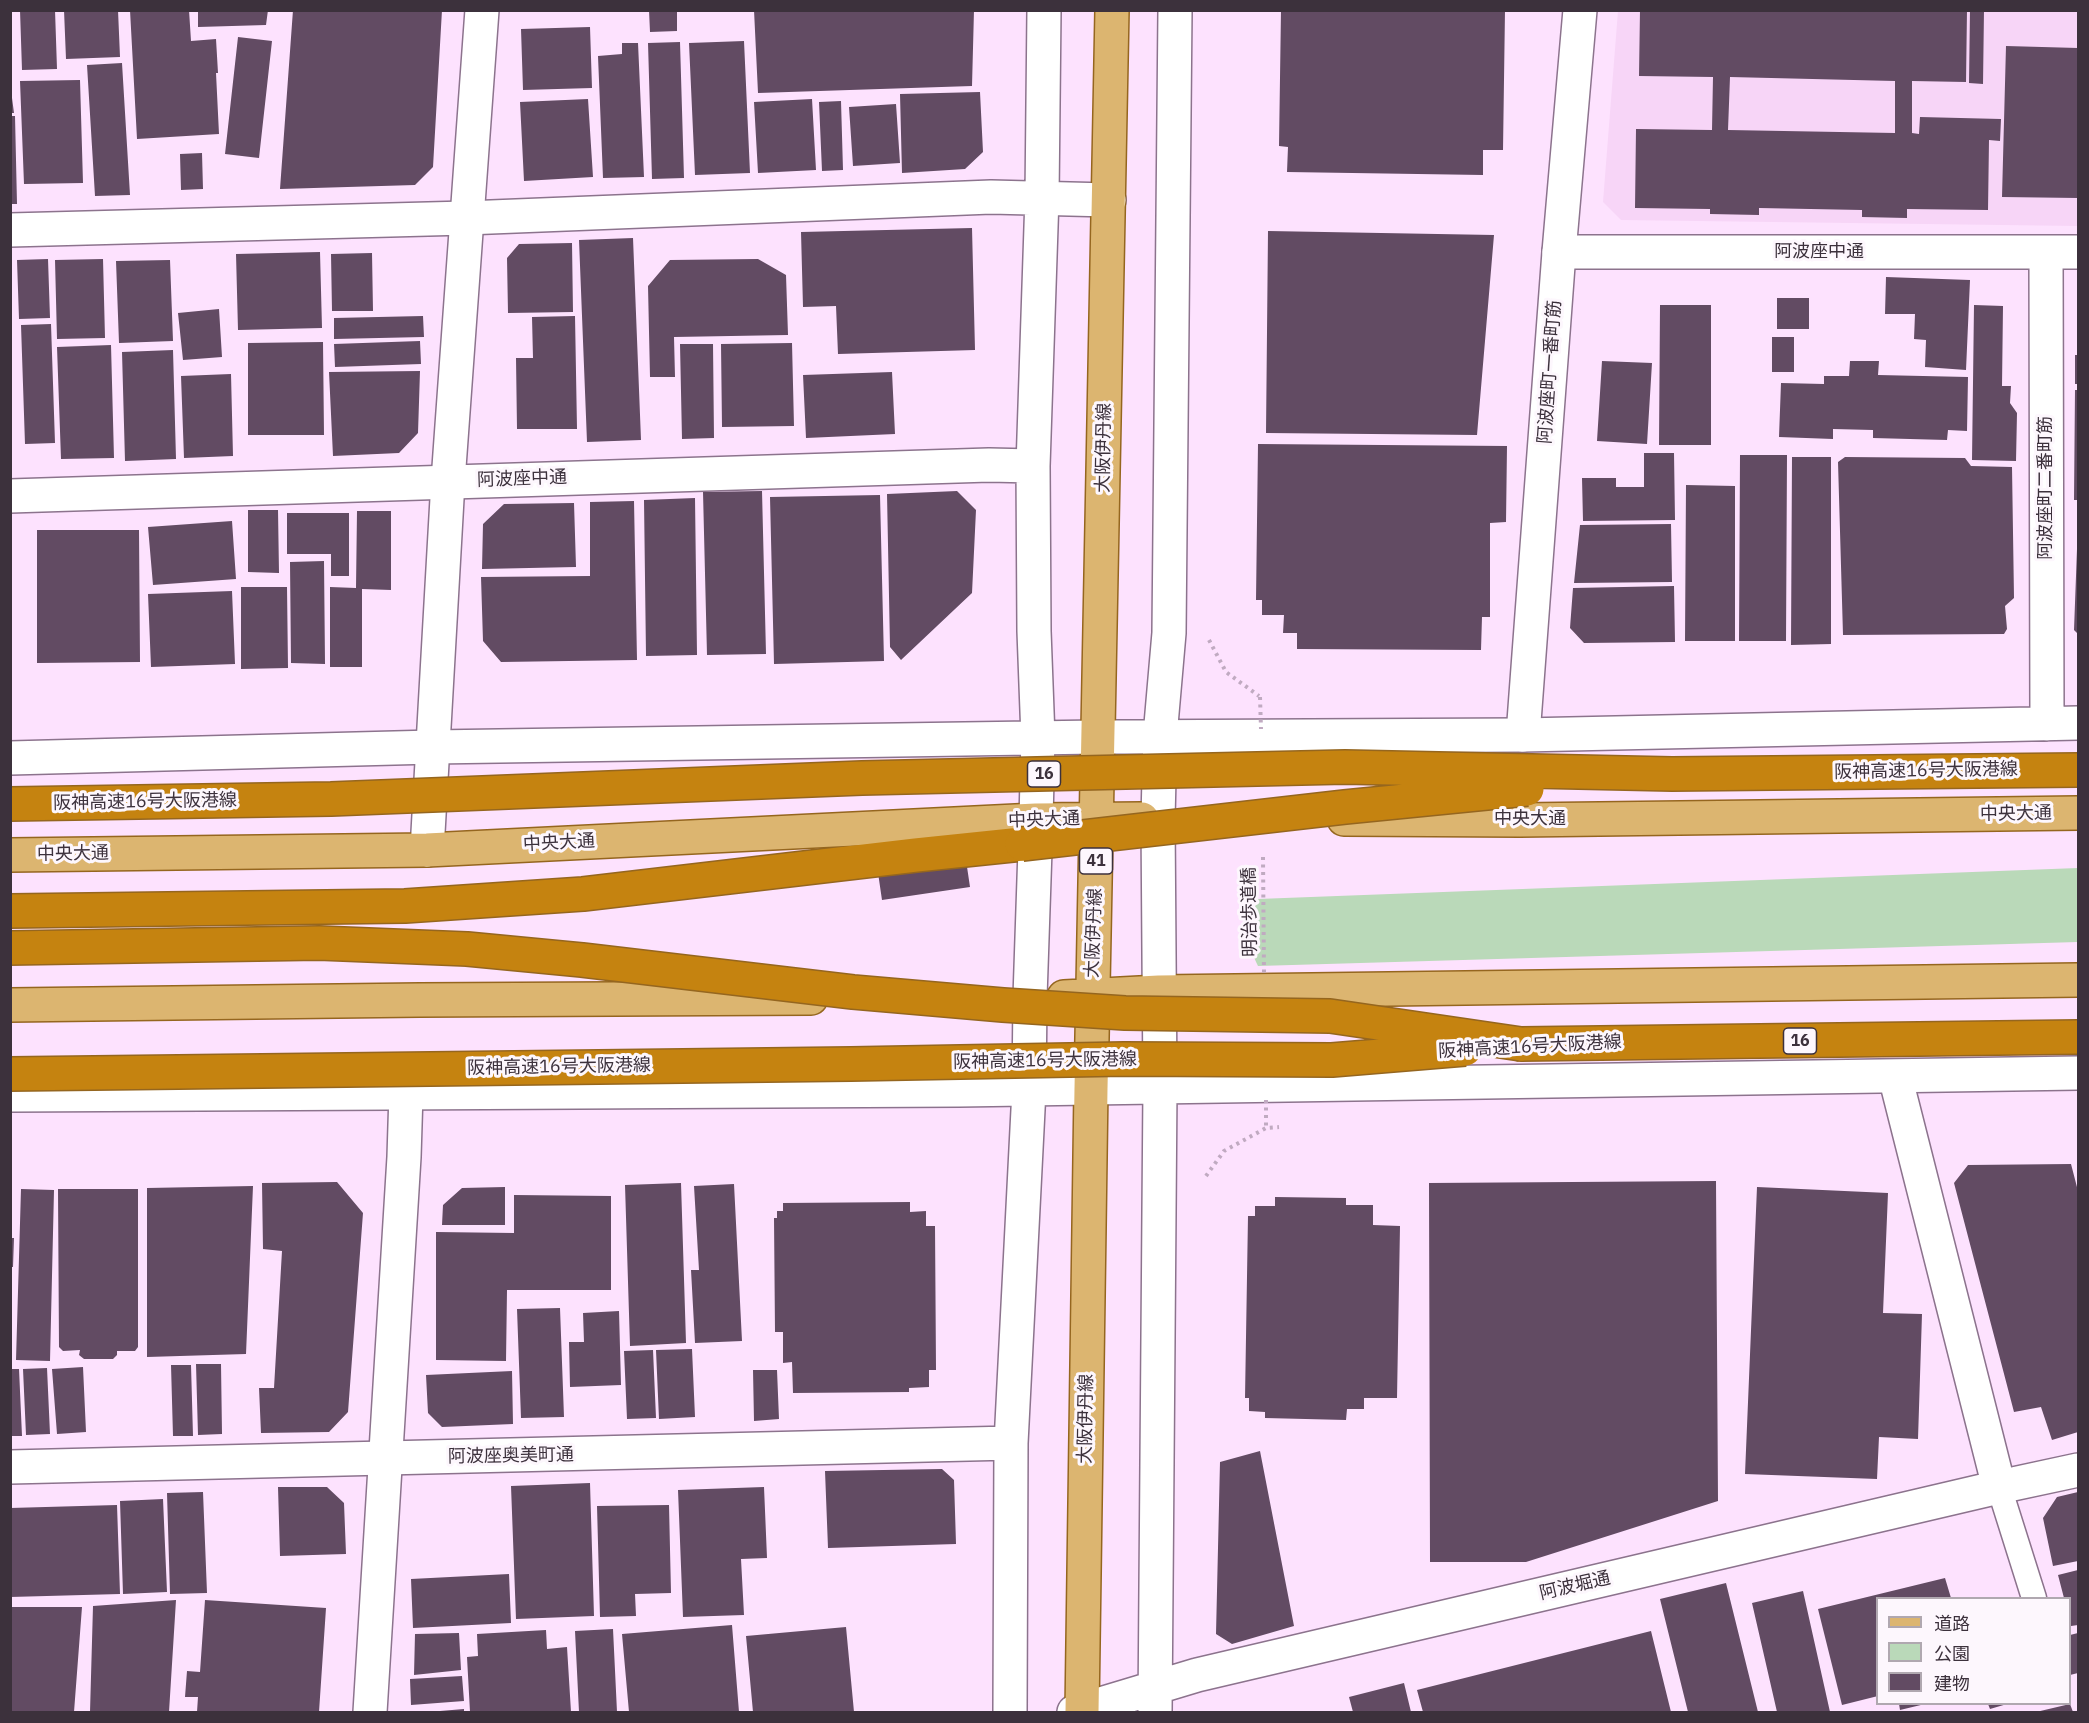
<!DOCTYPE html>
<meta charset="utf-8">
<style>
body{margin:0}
#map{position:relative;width:2089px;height:1723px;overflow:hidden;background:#fde2fe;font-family:"IBM Plex Sans","Noto Sans JP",sans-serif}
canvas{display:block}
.frame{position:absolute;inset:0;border:12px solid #3c313c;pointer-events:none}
.legend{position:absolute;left:1876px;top:1597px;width:195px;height:108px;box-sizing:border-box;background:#fdf7fd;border:2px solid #b0a8b0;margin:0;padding:8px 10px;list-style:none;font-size:18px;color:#3c313c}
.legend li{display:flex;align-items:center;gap:12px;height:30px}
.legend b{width:30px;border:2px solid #b0a8b0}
</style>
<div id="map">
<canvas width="2089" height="1723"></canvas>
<div class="frame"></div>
<ul class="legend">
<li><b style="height:8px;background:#dcb570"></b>道路</li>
<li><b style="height:16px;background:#bad9b9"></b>公園</li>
<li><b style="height:16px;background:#624b63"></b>建物</li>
</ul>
</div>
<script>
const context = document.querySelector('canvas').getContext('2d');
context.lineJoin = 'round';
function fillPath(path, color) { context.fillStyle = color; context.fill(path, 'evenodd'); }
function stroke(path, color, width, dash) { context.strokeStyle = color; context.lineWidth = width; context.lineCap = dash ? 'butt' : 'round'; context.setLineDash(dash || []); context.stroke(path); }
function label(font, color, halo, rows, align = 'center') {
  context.font = font + ' "IBM Plex Sans","Noto Sans JP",sans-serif'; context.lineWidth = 6; context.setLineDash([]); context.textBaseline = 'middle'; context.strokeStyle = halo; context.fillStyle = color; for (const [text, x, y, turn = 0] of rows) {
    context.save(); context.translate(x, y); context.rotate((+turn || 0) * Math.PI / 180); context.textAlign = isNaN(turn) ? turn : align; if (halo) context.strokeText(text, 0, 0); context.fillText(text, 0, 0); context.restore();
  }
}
fillPath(new Path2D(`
 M1618 11H2078V226L1621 220 1603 202Z`), '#f7d5f7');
fillPath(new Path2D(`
 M2078 868V942L1258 966C1245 940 1247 926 1258 899Z`), '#bad9b9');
fillPath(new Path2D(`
 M20 10H55L57 69 22 70Z
 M64 10H118L120 57 66 59Z
 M130 10H189L191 41 216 39 218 73H216L219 134 137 139Z
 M198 10H268L266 25 198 27Z
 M293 10H442L433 167 415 185 280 189Z
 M649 10H677V31L650 32Z
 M754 10H974L972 86 758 93Z
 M1281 10H1505L1503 150H1483V175L1287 172 1288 147 1279 146Z
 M1640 10H1967L1966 82 1912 81V133L1919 134 1920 117 2001 119 2000 141 1989 140 1988 210 1907 209V218L1862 217V210L1759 208V215L1710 214V209L1635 208 1636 129 1712 130 1713 77 1639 76ZM1730 77 1895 81V133L1728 130Z
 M1970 10H1984L1983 84 1969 83Z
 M590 27 592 88 523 90 521 29Z
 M238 37 272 41 259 158 225 154Z
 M744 41 750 173 695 175 689 43Z
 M680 42 684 178 652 179 648 43Z
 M622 43H638L644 177 603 178 598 56 622 54Z
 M2006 46 2078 48V198L2002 197Z
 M122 63 130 195 95 196 87 65Z
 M80 80 83 183 24 184 20 81Z
 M980 92 983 152 965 169 902 173 900 94Z
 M10 98H12L14 113H10Z
 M588 99 593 177 524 181 520 102Z
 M812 99 816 170 758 173 754 102Z
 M841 101 843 170 822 171 819 102Z
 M896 104 900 163 853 166 849 107Z
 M10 116H15L17 204H10Z
 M202 153 203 189 181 190 180 154Z
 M972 228 975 350 838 354 836 306 803 307 801 232Z
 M1268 231 1494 235 1477 435 1266 433Z
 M633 238 641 440 587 442 579 240Z
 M572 243 573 312 508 313 507 258 519 244Z
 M320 252 322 328 238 330 236 254Z
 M372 253 373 311H332L331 254Z
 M48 259 50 318 19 319 17 260Z
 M103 259 105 338 57 339 55 260Z
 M758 259 786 275 788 335 674 337 675 377H650L648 286 670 260Z
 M170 260 173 341 119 343 116 261Z
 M1886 277 1970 280 1966 370 1925 367 1926 340 1914 339 1915 314H1885Z
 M1777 298H1809V329H1777Z
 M1660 305H1711V445H1659Z
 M1974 305 2003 306 2002 386H2011L2010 403 2017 413 2016 461 1972 460Z
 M219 309 222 357 183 360 178 313Z
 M423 316 424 337 334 339V318Z
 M575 316 577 429H517L516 358H533L532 317Z
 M51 324 55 443 25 444 21 325Z
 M1772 337H1794V372H1772Z
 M420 341 421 364 335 367 334 344Z
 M323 342 324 435H248V343Z
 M792 343 794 426 722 427 721 344Z
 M680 344H713L714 438 682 439Z
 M111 345 114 458 61 459 57 347Z
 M173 350 176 459 125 461 122 352Z
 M2075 355H2078V384H2075Z
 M1602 361 1652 363 1647 444 1597 441Z
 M1850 361H1879L1878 375 1968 377 1967 431 1948 430 1947 440 1873 438V430L1833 429V439L1779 437 1781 383 1824 384V376H1849Z
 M420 371 418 433 399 453 333 456 329 372Z
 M892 372 895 434 806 438 803 375Z
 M231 374 233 456 184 458 181 376Z
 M2075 390H2078V500H2074Z
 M1258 444 1507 446 1506 522 1490 523V617H1482L1481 650 1297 649V633H1283L1284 615H1262V600H1256Z
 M1644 453H1674L1675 520 1583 521 1582 478H1616V487H1644Z
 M1740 455H1787L1786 641H1739Z
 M1792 457H1831V644L1791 645Z
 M1845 457 1965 458 1971 466 2012 467 2014 598 2005 606 2007 629 2004 634 1843 635 1838 462Z
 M1686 485 1735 486V641H1685Z
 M762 491 766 654 707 655 703 492Z
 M957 491 976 510 972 593 901 660 890 647 887 494Z
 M880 495 884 661 774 664 770 497Z
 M695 498 697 655 646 656 644 500Z
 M634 501 637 660 501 662 483 641 481 577 590 576V502Z
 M574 503 576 567 482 569 483 524 504 504Z
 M248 510H278L279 573 248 572Z
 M357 511H391V590L362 589V667H330V587L356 588Z
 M287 513H349V576H331V554H287Z
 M232 521 236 579 153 585 148 527Z
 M1671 524 1672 582 1574 583 1580 525Z
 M37 530H139L140 662 37 663Z
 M2077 549 2078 550V634L2074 630Z
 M324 561 325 664 291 663 290 562Z
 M1674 586 1675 642 1584 643 1570 628 1573 588Z
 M241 587H287L288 668 241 669Z
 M232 591 235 664 151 667 148 594Z
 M959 813 970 887 882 900 871 825Z
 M2071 1164 2078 1191V1432L2052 1440 2041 1407 2014 1412 1954 1183 1968 1165Z
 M1716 1181 1718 1501 1526 1562H1430L1429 1183Z
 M337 1182 363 1213 348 1412 329 1432 261 1433 259 1388H274L282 1251 263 1249 262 1183Z
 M681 1183 686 1343 630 1346 625 1185Z
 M734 1184 742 1341 695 1343 691 1270H699L694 1186Z
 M253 1186 246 1354 147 1357V1188Z
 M505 1187V1225H442L443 1205 462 1188Z
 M1757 1187 1888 1193 1883 1313 1922 1314 1918 1439 1879 1437 1877 1479 1745 1474Z
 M21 1189 54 1190 50 1361 16 1360Z
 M58 1189H138V1347L135 1351H117V1355L113 1359H84L79 1355 80 1350 63 1351 59 1347Z
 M514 1195 611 1196V1290H507L506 1361 436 1360V1232L514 1233Z
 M1275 1197 1346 1198V1205H1373V1225L1400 1226 1397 1398H1364V1409H1347L1346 1420 1265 1418V1412L1249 1411V1398H1245L1248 1216H1255V1206H1275Z
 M910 1202V1212L926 1211V1226H935L936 1370H929V1387L909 1388V1392L793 1393 792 1362 783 1363V1332H775L774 1218H777V1211H783V1203Z
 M10 1238H14L13 1267H10Z
 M560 1308 564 1417 521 1418 517 1309Z
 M619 1311 621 1385 570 1387 569 1342H584L583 1313Z
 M692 1349 695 1417 659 1419 656 1350Z
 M653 1350 656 1418 627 1419 624 1351Z
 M196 1364H221L222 1434 198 1435Z
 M171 1365H191L193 1436H173Z
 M83 1367 86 1432 57 1434 52 1369Z
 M47 1368 50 1434 26 1435 23 1369Z
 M10 1369H19L22 1436H10Z
 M753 1370H777L779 1419 754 1421Z
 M512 1371 513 1424 442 1427 428 1413 426 1375Z
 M1260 1451 1294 1626 1232 1644 1216 1634 1220 1462Z
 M942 1469 954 1480 956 1544 828 1548 825 1471Z
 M590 1483 594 1616 516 1619 511 1486Z
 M278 1487H327L344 1503 346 1554 280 1556Z
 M764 1487 767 1558 741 1559 744 1615 683 1617 678 1490Z
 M203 1492 207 1593 170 1594 167 1493Z
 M2078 1492V1561L2053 1566 2043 1518 2057 1497Z
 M163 1499 167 1592 123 1594 120 1501Z
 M117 1505 120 1594 10 1597V1508Z
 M669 1505 671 1593 635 1594 636 1616 600 1617 597 1506Z
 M2078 1570V1625L2071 1626 2070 1598H2064L2058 1575Z
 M509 1574 511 1623 413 1628 411 1579Z
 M1945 1578 1951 1598H1878V1696L1842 1705 1818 1609Z
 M1726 1583 1758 1712H1688L1660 1599Z
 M1803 1591 1830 1712H1777L1752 1603Z
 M176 1600 169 1712H90L93 1606Z
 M205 1600 326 1608 319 1712H197L198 1697H185L187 1671 200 1672Z
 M10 1607H82L74 1712H10Z
 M732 1625 739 1712H629L622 1634Z
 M846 1627 854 1712H753L746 1636Z
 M613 1629 617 1712H579L575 1631Z
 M546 1630 547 1649 567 1647 571 1712H470L467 1657 478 1656 477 1634Z
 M1651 1631 1671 1712H1423L1417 1690Z
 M459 1633 461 1670 414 1675 415 1634Z
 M2078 1633V1673L2070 1675V1635Z
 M462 1676 464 1701 411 1705 410 1679Z
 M1404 1683 1411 1712H1353L1349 1697Z
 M1899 1704H1925L1900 1710Z
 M1988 1704H2007L1990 1709Z
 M2070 1704 2073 1712H2036Z
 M464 1709V1712H440V1711Z`), '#624b63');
const service = new Path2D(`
 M1999 1487 2034 1598`);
const minor = new Path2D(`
 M10 230 466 218 991 197 1109 200
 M1559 252H2078
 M2046 252 2047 724
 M10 496 989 465 1033 466
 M10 758 433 747 1097 737 1523 735 2078 723
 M1895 1076 1999 1487
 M10 1095 959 1090 2078 1073
 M10 1467 1011 1443
 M1010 1712 1011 1443 1029 1090 1030 997 1036 820 1038 738 1034 631 1033 466 1042 197 1044 10
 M1074 1712 1197 1675 1999 1487 2078 1470
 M1155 1712 1160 1087 1158 819 1160 736 1169 633 1175 10`);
const tertiary = new Path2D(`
 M1523 735 1559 252 1580 10
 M427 850 448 481 482 10
 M370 1712 404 1157 406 1093`);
const primary = new Path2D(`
 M1344 819 1520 820 2078 813
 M10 855 427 850 1036 820 1142 819
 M1064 997 1159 992 2078 980
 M10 1005 420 1000 811 998
 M1082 1712 1091 1088 1112 10`);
const motorway = new Path2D(`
 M10 911 405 906 583 894 916 855 1022 844
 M1521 1044 2078 1037`);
stroke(service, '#8c738d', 27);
stroke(minor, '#8c738d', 36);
stroke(tertiary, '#8c738d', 36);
stroke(primary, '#95661f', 36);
stroke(motorway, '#95661f', 36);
stroke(new Path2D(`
 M1209 640 1226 672 1259 696
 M1206 1176 1224 1151 1266 1128 1279 1127`), '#c0aac1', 4, [3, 4.5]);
stroke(service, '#fff', 24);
stroke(minor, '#fff', 33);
stroke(tertiary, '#fff', 33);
stroke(primary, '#dcb570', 33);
stroke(motorway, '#c58310', 33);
const motorwayBridge = new Path2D(`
 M10 804 331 799 862 778 1345 767 1672 774 2078 770
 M1022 844 1345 807 1527 789
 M10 948 319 943 467 949 582 960 853 992 1003 1005 1125 1013 1330 1016 1521 1044
 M10 1074 851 1064 1124 1059 1332 1060 1465 1049`);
stroke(motorwayBridge, '#95661f', 36, []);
stroke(new Path2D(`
 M1260 697 1261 729
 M1263 857 1264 975
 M1266 1100V1128`), '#c0aac1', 4, [3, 4.5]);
stroke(motorwayBridge, '#c58310', 33);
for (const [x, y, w] of [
 [1044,774,33],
 [1096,861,33],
 [1800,1041,33]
]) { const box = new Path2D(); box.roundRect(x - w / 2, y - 13, w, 26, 4.5); context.fillStyle = '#fdf7fd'; context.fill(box); stroke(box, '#3c313c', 1.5); }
label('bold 16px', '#3c313c', null, [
 ["16",1044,774],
 ["41",1096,861],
 ["16",1800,1041]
]);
label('18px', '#3c313c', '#fdf7fd', [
 ["阿波座中通",1819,252],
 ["阿波座町一番町筋",1550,372,-86],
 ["大阪伊丹線",1104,448,-89],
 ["阿波座中通",522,479,-2],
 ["阿波座町二番町筋",2046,488,-90],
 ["阪神高速16号大阪港線",1926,771,-1],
 ["阪神高速16号大阪港線",145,802,-1],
 ["中央大通",2016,814,-1],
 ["中央大通",1530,819],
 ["中央大通",1044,820,-2],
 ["中央大通",559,843,-3],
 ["中央大通",73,854,-1],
 ["明治歩道橋",1250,912,-91],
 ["大阪伊丹線",1094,933,-88],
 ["阪神高速16号大阪港線",1530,1047,-3],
 ["阪神高速16号大阪港線",1045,1061,-1],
 ["阪神高速16号大阪港線",559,1067,-1],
 ["大阪伊丹線",1086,1419,-89],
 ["阿波座奥美町通",511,1456,-1],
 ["阿波堀通",1575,1586,-13]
]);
</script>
